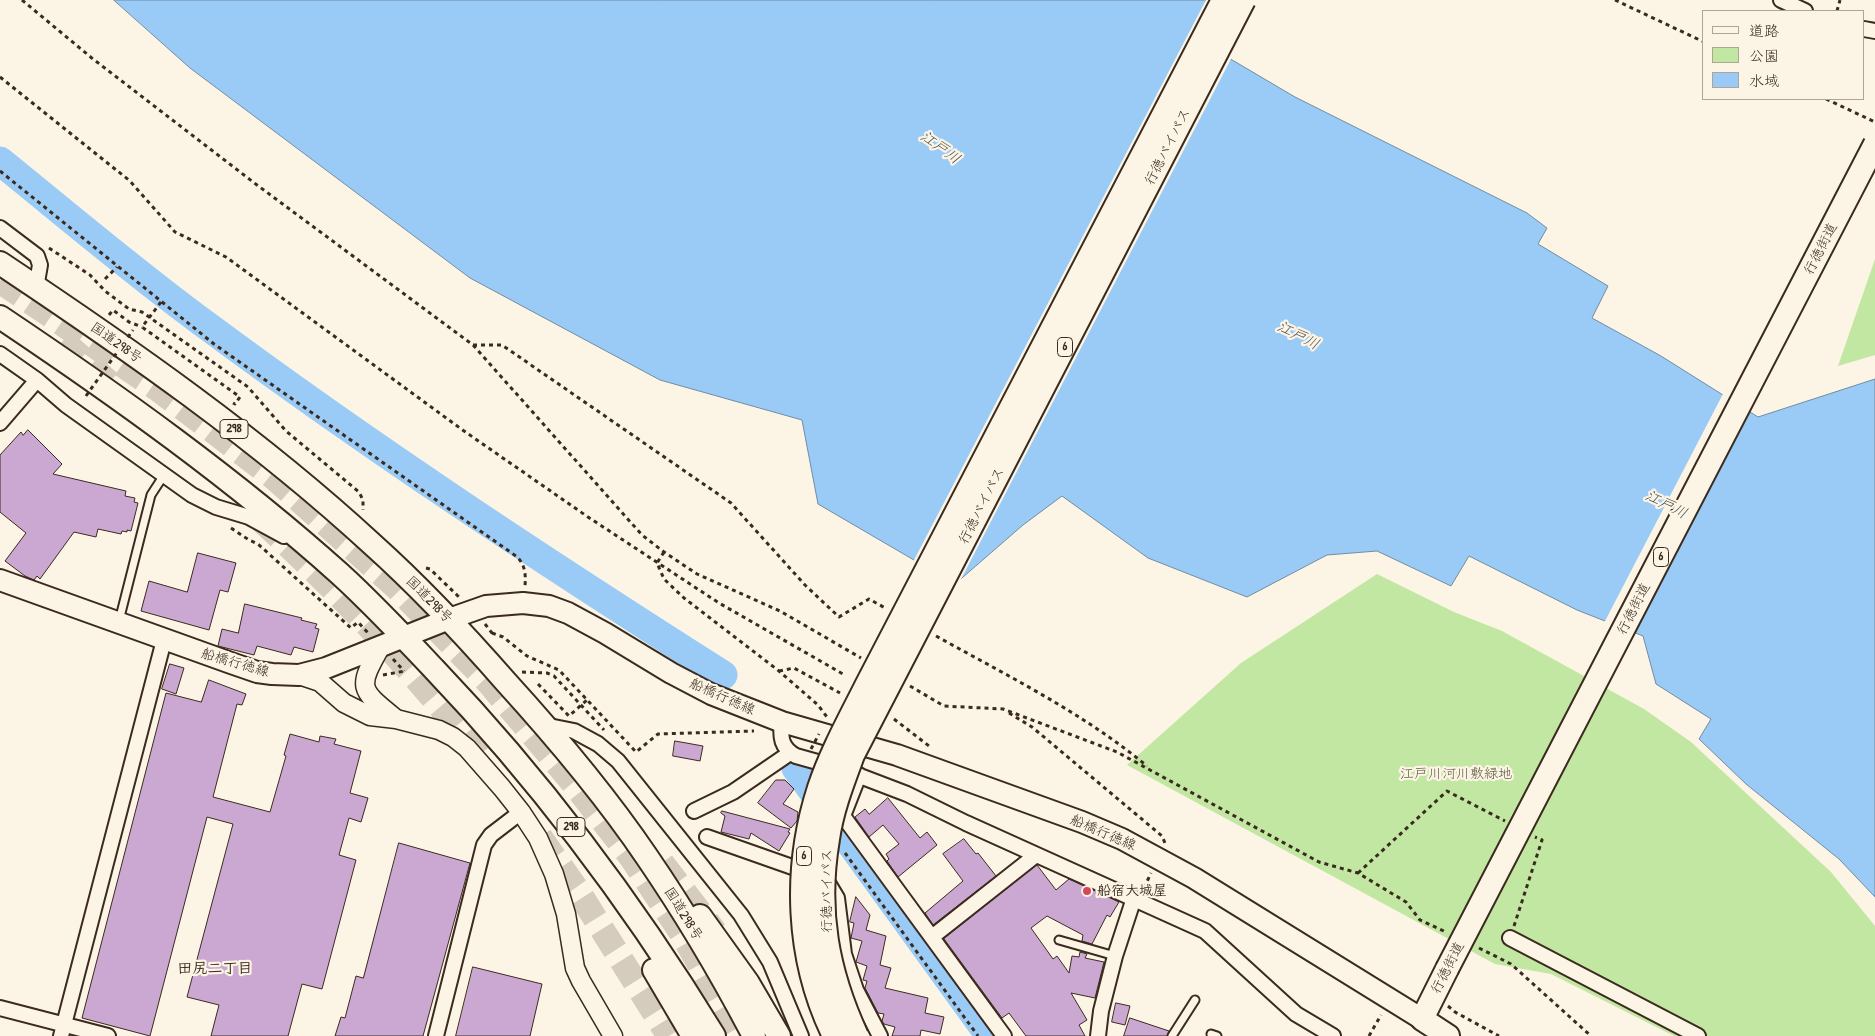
<!DOCTYPE html>
<meta charset="utf-8">
<style>
body{margin:0}
#map{position:relative;width:1875px;height:1036px;overflow:hidden;background:#fcf5e5;font-family:"Patrick Hand","Klee One",sans-serif}
canvas{display:block}
.legend{position:absolute;left:1702px;top:10px;width:162px;height:90px;box-sizing:border-box;background:#fcf5e5;border:1px solid #afa495;margin:0;padding:6px 9px;list-style:none;font-size:15px;color:#3b2a1e}
.legend li{display:flex;align-items:center;gap:10px;height:25px}
.legend b{width:25px;border:1px solid #afa495}
</style>
<div id="map">
<canvas width="1875" height="1036"></canvas>
<ul class="legend">
<li><b style="height:6px;background:#fcf5e5"></b>道路</li>
<li><b style="height:14px;background:#c2e7a2"></b>公園</li>
<li><b style="height:14px;background:#99cbf6"></b>水域</li>
</ul>
</div>
<script>
const context = document.querySelector('canvas').getContext('2d');
context.lineJoin = 'round';
function fillPath(path, color) { context.fillStyle = color; context.fill(path, 'evenodd'); }
function stroke(path, color, width, dash) { context.strokeStyle = color; context.lineWidth = width; context.lineCap = dash ? 'butt' : 'round'; context.setLineDash(dash || []); context.stroke(path); }
function label(font, color, halo, rows, align = 'center') {
  context.font = font + ' "Patrick Hand","Klee One",sans-serif'; context.lineWidth = 4.5; context.setLineDash([]); context.textBaseline = 'middle'; context.strokeStyle = halo; context.fillStyle = color; for (const [text, x, y, turn = 0] of rows) {
    context.save(); context.translate(x, y); context.rotate((+turn || 0) * Math.PI / 180); context.textAlign = isNaN(turn) ? turn : align; if (halo) context.strokeText(text, 0, 0); context.fillText(text, 0, 0); context.restore();
  }
}
fillPath(new Path2D(`
 M1875 259V355L1838 366Z
 M1377 574 1454 612 1502 631 1644 709 1691 742 1831 872 1875 926V1036H1674L1551 974 1495 964 1127 765 1241 663Z`), '#c2e7a2');
const water = new Path2D(`
 M114 0H1207L1200 41 1295 97 1527 213 1547 228 1538 244 1608 286 1592 318 1661 356 1758 417 1875 379V897L1839 859 1746 784 1699 739 1711 719 1656 684 1643 636 1577 610 1469 556 1451 586 1377 551 1327 555 1247 597 1148 558 1062 496 1023 525 955 584 818 504 802 420 660 380 470 278 190 68Z`);
fillPath(water, '#99cbf6');
stroke(water, '#738ba0', 1);
fillPath(new Path2D(`
 M1206 0H1209L1202 40 1232 57 958 585 954 586 913 562Z
 M1724 392 1749 409 1632 634 1604 623Z`), '#fcf5e5');
stroke(new Path2D(`
 M0 161C68 216 135 273 206 325 373 449 547 563 723 675
 M796 768 990 1036`), '#99cbf6', 29);
const building = new Path2D(`
 M28 430 62 464 53 474 126 491 125 496 135 498 134 502 138 503 131 531 127 530V532L122 531 121 534 98 529 96 537 74 532 40 579 37 576 34 580 25 576 5 561 26 533 0 512V455L21 432 23 435Z
 M198 553 236 563 228 592 220 590 209 630 141 611 149 581 187 592Z
 M245 604 302 618 301 620 317 624 315 628 319 629 313 652 294 647 291 655 257 646 254 655 218 646 222 629 238 633Z
 M170 664 184 668 176 694 162 689Z
 M209 680 246 694 242 705 237 704 213 797 270 812 286 756 284 755 290 734 319 742 320 736 336 739 334 744 361 751 350 793 368 798 361 822 349 818 339 855 356 860 322 989 302 984 288 1036H211L219 1005 187 997 233 824 207 817 150 1036 82 1018 166 693 201 702Z
 M675 741 703 746 700 761 673 756Z
 M776 780H785L794 789 783 804 798 812 797 821 791 828 758 803Z
 M888 798 920 838 927 832 937 845 898 877 887 861 889 859 886 854 899 844 883 825 869 837 855 817 865 809 869 814Z
 M722 811 790 829 788 832 790 833 779 851 751 833 749 839 721 832 725 816 721 813Z
 M964 839 976 854 978 853 996 876 933 925 925 913 963 881 943 854Z
 M399 843 470 863 423 1036H335L341 1017 345 1018 356 976 363 978Z
 M1037 865 1056 890 1069 879 1119 902 1110 917 1107 915 1092 944 1082 941 1083 935 1047 916 1031 928 1053 959 1057 956 1069 973 1072 956 1079 957 1080 952 1087 954 1085 958 1104 962 1095 998 1071 993 1087 1020 1079 1025 1085 1036H1026L1009 1013 1002 1018 944 939Z
 M856 897 870 915 866 930 886 936 880 965 891 968 885 988 928 998 925 1013 944 1017 940 1034 921 1030 920 1036H892L895 1027 884 1024 882 1021 884 1014 878 1013 865 988 867 981 863 980 867 966 856 962 862 941 851 938 854 923 850 922Z
 M473 967 542 984 530 1036H456Z
 M1116 1003 1130 1006 1125 1025 1112 1022Z
 M1130 1018 1169 1031 1167 1036H1124Z`);
fillPath(building, '#caa8d2');
stroke(building, '#3b2a1e', 1);
stroke(new Path2D(`
 M0 281 159 390 273 477 397 588 489 683 574 784 631 857 682 934 741 1036
 M63 341 113 386
 M261 520C342 595 416 673 483 760
 M540 837 578 891 669 1036
 M662 863 715 932`), '#d5ccbd', 25, [25, 12]);
const service = new Path2D(`
 M119 621 151 495 164 475
 M1059 940 1115 956
 M1211 1034 1217 1036
 M1172 1036 1195 1000`);
const minor = new Path2D(`
 M1781 0 1805 11
 M1864 29 1875 31
 M0 228 37 256 40 265 36 288
 M0 354 37 380 66 405 192 495 216 507 249 517 284 536
 M0 423 37 380
 M782 722C780 737 781 748 796 756L839 768 907 794 966 823 1205 931 1296 1014 1333 1036
 M544 725 574 731 598 744 618 761 741 915 770 962 801 1036
 M859 775 843 816 1004 1036
 M694 811 733 792 790 753
 M707 837 815 875 828 883 837 898 844 954 856 990 880 1036
 M932 937 1036 855
 M1510 938 1698 1036
 M0 1008 108 1036
 M61 1036 164 640
 M436 1036 484 845 491 835 521 812
 M1098 1036 1101 1011 1115 956 1134 898`);
const tertiary = new Path2D(`
 M381 646C357 688 359 689 395 718
 M299 675 320 682 344 703 370 716 396 719 439 730 453 737 467 748 502 788 521 812 538 838 554 874 566 914 575 968 581 981 613 1036`);
const secondary = new Path2D(`
 M0 580 231 663 257 672 272 674 299 675 326 668 449 619 486 606 523 603 549 606 568 613 605 633 671 673 711 694 782 722 897 755 1082 822 1122 839 1194 878 1422 1019`);
const primary = new Path2D(`
 M1447 969 1422 1019 1448 1036`);
const trunk = new Path2D(`
 M0 263C129 349 258 439 372 544 420 587 464 634 506 682 556 737 605 795 647 857 686 914 722 975 754 1036
 M0 317C118 396 234 479 340 574 373 604 403 636 434 669 541 781 633 904 714 1036
 M700 916 748 983 779 1036
 M654 970 693 1036`);
stroke(service, '#3b2a1e', 11);
stroke(minor, '#3b2a1e', 18);
stroke(tertiary, '#3b2a1e', 21);
stroke(secondary, '#3b2a1e', 24);
stroke(primary, '#3b2a1e', 26);
stroke(trunk, '#3b2a1e', 26);
stroke(new Path2D(`
 M22 0 93 59 257 185 473 345 642 535 664 552 697 574 780 611 861 658
 M1615 0 1704 42
 M1837 11 1840 0
 M0 77 130 181 175 232 226 257 464 431 588 517 719 603 843 674
 M1826 99 1875 122
 M0 171 214 344 516 556C525 564 526 574 525 586
 M49 248 90 275 105 291 129 309 142 312 248 387 286 431 359 492 363 500V510
 M105 279 117 267
 M161 302 142 327 240 397 235 404 233 403
 M109 315 113 310 129 322 142 327
 M473 345H502L731 503 805 585 839 617 869 599 887 609
 M231 528 249 540 258 544 351 628 358 622 368 633
 M664 552 657 563 664 579 684 598 779 671 818 705 827 717
 M426 568 430 569 460 598
 M485 624 492 633 491 637
 M492 633 503 637 527 656 559 670 636 752 658 734 754 731
 M936 636C1008 676 1083 713 1147 766
 M393 659 404 671
 M779 671 794 668 840 693
 M522 672 547 673 554 676 604 730
 M383 675 405 671
 M538 684 569 716 588 699
 M910 686 944 706 1003 709 1117 752 1319 862 1358 873 1406 902 1420 920 1446 932
 M1009 713 1032 727 1162 836 1165 843
 M894 719 929 746
 M845 853 978 1036
 M1358 873 1447 791 1505 821
 M1144 888 1151 873
 M1514 926 1542 840 1535 837
 M1479 948 1511 964 1591 1036
 M1448 1006 1455 1012 1499 1036
 M1369 1036 1381 1015`), '#3b2a1e', 3, [4, 4]);
stroke(service, '#fcf5e5', 7);
stroke(minor, '#fcf5e5', 14);
stroke(tertiary, '#fcf5e5', 18);
stroke(secondary, '#fcf5e5', 20);
stroke(primary, '#fcf5e5', 22);
stroke(trunk, '#fcf5e5', 22);
const primaryBridge = new Path2D(`
 M1447 969 1875 144
 M834 1036C796 959 793 868 819 788 831 752 850 718 867 684L1223 0
 M857 1036C827 971 816 910 828 839 832 810 843 782 853 755L1244 0`);
stroke(primaryBridge, '#3b2a1e', 26, []);
stroke(new Path2D(`
 M86 396 133 330
 M811 749 819 734`), '#3b2a1e', 3, [4, 4]);
stroke(primaryBridge, '#fcf5e5', 22);
for (const [x, y, r, color] of [
 [1087,891,5,"#d1495b"]
]) { const dot = new Path2D(); dot.arc(x, y, r, 0, 2 * Math.PI); context.fillStyle = color; context.fill(dot); stroke(dot, '#fcf5e5', 2); }
for (const [x, y, w] of [
 [1065,347,15],
 [234,429,28],
 [1661,557,15],
 [571,827,28],
 [804,856,15]
]) { const box = new Path2D(); box.roundRect(x - w / 2, y - 9.5, w, 19, 4); context.fillStyle = '#fcf5e5'; context.fill(box); stroke(box, '#3b2a1e', 1); }
label('bold 12px', '#3b2a1e', null, [
 ["6",1065,347],
 ["298",234,429],
 ["6",1661,557],
 ["298",571,827],
 ["6",804,856]
]);
label('14px', '#3b2a1e', '#fcf5e5', [
 ["行徳バイパス",1168,147,-63],
 ["行徳街道",1821,249,-63],
 ["国道298号",116,343,35],
 ["行徳バイパス",982,506,-63],
 ["国道298号",429,600,45],
 ["行徳街道",1634,609,-63],
 ["船橋行徳線",235,663,16],
 ["船橋行徳線",722,697,24],
 ["船橋行徳線",1103,833,23],
 ["行徳バイパス",827,891,-90],
 ["国道298号",683,914,58],
 ["行徳街道",1448,968,-63]
]);
label('14px', '#5d593f', '#fcf5e5', [
 ["江戸川河川敷緑地",1456,774]
]);
label('bold 14px', '#3b2a1e', '#fcf5e5', [
 ["船宿大城屋",1097,891]
], 'left');
label('italic 15px', '#525254', '#fcf5e5', [
 ["江戸川",940,148,36],
 ["江戸川",1298,336,27],
 ["江戸川",1666,505,27]
]);
label('bold 15px', '#3b2a1e', '#fcf5e5', [
 ["田尻二丁目",215,969]
]);
</script>
